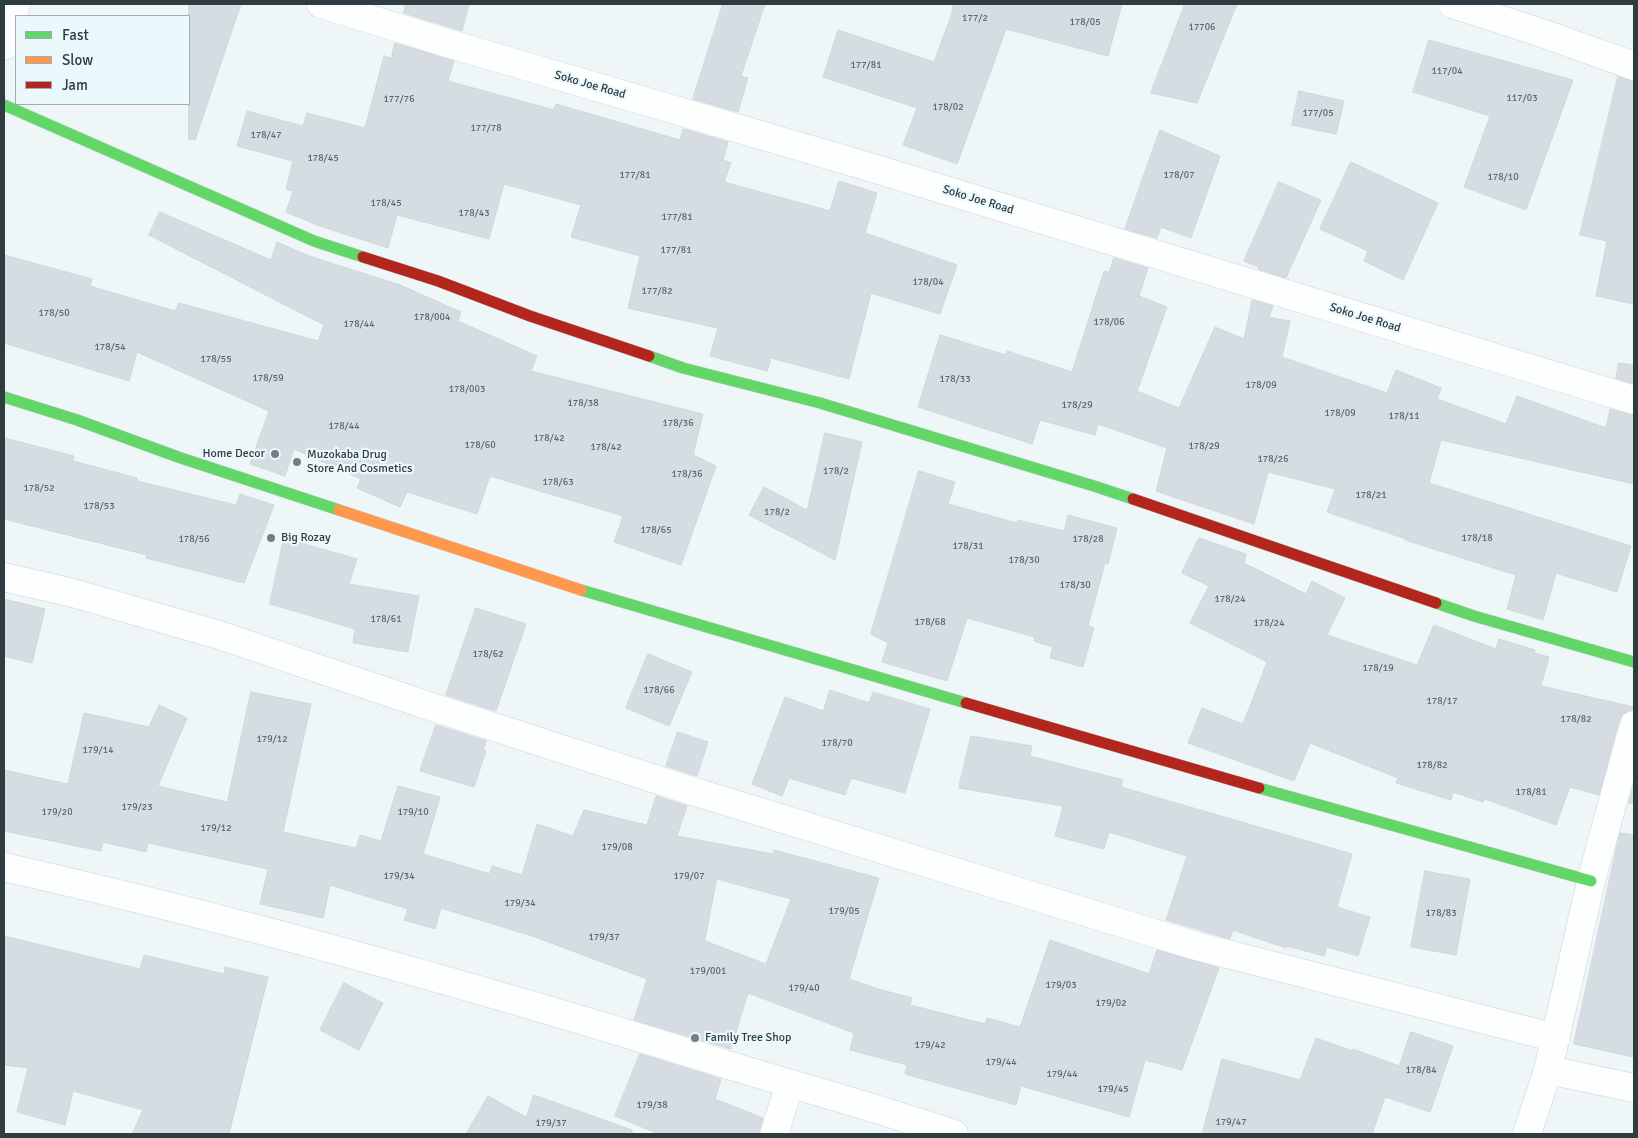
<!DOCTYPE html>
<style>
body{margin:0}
#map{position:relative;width:1638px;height:1138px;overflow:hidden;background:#eff6f8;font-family:Signika,sans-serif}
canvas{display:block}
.frame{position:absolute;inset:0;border:5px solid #2f3d41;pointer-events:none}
.legend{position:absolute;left:15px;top:15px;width:175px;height:90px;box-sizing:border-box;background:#ebf8fc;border:1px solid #a0adb1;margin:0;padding:6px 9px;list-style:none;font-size:15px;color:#2f3d41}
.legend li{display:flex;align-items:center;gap:10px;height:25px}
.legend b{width:25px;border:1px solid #a0adb1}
</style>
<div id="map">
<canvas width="1638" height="1138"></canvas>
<div class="frame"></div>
<ul class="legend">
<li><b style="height:6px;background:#63d668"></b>Fast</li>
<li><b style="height:6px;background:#ff974d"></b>Slow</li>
<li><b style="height:6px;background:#b3261e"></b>Jam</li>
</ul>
</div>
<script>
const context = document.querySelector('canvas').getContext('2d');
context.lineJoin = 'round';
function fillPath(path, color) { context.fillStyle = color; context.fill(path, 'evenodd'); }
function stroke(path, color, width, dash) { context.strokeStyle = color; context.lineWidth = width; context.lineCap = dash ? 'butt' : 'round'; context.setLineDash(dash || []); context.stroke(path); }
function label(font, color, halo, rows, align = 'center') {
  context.font = font + ' Signika,sans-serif'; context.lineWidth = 4.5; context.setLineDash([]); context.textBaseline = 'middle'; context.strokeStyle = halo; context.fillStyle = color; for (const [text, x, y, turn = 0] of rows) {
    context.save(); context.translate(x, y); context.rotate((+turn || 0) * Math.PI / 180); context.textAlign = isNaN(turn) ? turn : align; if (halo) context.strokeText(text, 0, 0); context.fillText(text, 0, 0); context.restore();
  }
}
const building = new Path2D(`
 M189 4H241L195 140 189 139Z
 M406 4H469L462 31 404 13Z
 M723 4H765L741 76 748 78 738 112 693 99Z
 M953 4H1122L1108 56 1006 29 957 164 903 145 917 108 823 77 838 30 934 62 952 13Z
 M1185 4H1237L1197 103 1151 93Z
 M1429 40 1573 80 1526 210 1464 187 1490 116 1413 92Z
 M395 43 454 61 448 81 554 110 556 104 680 140 683 129 728 142 723 160 731 163 724 182 830 211 839 181 877 193 865 233 957 265 940 314 871 293 849 379 771 358 767 371 710 356 718 328 628 308 640 256 571 237 581 205 504 184 489 239 397 215 388 248 320 226 286 212 293 191 286 189 293 161 237 146 247 111 303 126 307 113 365 128 384 56 391 58Z
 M1618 77 1634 81V304L1596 296 1607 241 1580 235Z
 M1299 91 1344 101 1336 134 1292 125Z
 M1160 130 1220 156 1191 238 1161 227 1157 238 1125 229Z
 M1351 162 1438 203 1403 280 1364 261 1368 251 1320 229Z
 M1279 182 1321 200 1286 278 1258 269 1259 267 1244 261Z
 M160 212 271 260 277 242 309 256 400 285 461 312 458 321 537 356 531 371 703 414 693 455 716 466 681 565 614 542 623 516 490 476 477 514 407 492 400 507 357 488 361 479 294 449 285 476 250 464 269 411 137 352 129 381 4 343V255L92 279 90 286 175 311 179 303 318 341 324 325 149 235Z
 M1114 258 1148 268 1139 296 1167 307 1137 391 1179 408 1215 327 1244 339 1252 300 1273 306 1269 317 1290 321 1282 357 1387 393 1396 370 1441 388 1437 399 1506 424 1517 396 1606 428 1610 409 1634 415V484L1441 440 1429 483 1631 546 1617 592 1556 573 1543 620 1507 609 1516 575 1405 540 1406 539 1327 512 1335 489 1268 472 1254 524 1156 491 1167 448 1098 424 1095 435 1040 420 1032 444 918 407 940 335 1006 355 1007 351 1072 372 1104 271 1109 272Z
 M1619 363 1634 365V384L1616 378Z
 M825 433 862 442 835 560 749 515 764 487 807 510Z
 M4 438 74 456 73 461 137 478V481L236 505 240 494 274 505 244 583 146 558 147 555 4 519Z
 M919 471 955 482 948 504 1017 523 1018 520 1064 531 1068 515 1117 528 1108 564 1105 563 1088 626 1094 628 1083 667 1050 658 1053 647 1034 641 1035 637 967 618 947 681 882 662 888 643 871 634Z
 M284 538 357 559 349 584 419 596 408 652 353 643 355 629 270 604Z
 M1199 538 1246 554 1244 563 1306 594 1312 581 1345 598 1327 635 1417 665 1434 625 1496 649 1499 639 1535 650 1534 653 1549 657 1541 686 1634 707V710H1630L1623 714 1619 721 1599 795 1570 787 1556 825 1485 799 1483 802 1453 792 1451 800 1396 783 1398 778 1310 743 1294 781 1188 743 1202 708 1243 724 1267 662 1190 623 1209 586 1182 573Z
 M4 599 45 609 32 663 4 656Z
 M476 608 526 624 496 711 446 695Z
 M648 654 692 672 669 726 626 708Z
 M830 690 869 703 873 692 930 709 905 793 851 778 845 795 789 778 782 796 752 784 785 697 823 711Z
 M251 692 311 704 283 832 356 848 360 835 381 841 398 786 440 797 423 854 490 874 492 866 522 875 537 824 573 836 584 810 647 825 656 796 687 806 677 836 773 854 774 850 879 878 849 979 878 989 912 998 910 1005 985 1024 987 1018 1020 1027 1050 940 1149 974 1157 950 1219 968 1182 1070 1145 1060 1129 1117 1021 1086 1016 1105 905 1074 907 1065 850 1050 854 1033 748 993 731 1049 634 1020 647 979 535 937 441 908 435 929 404 920 408 909 330 885 323 918 260 904 268 869 148 843 146 852 103 842 101 851 4 831V770L68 784 84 713 149 727 159 705 187 718 158 786 227 802ZM717 879 791 899 766 964 705 941Z
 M436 725 486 741 483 750 486 751 474 787 420 771Z
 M678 732 708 742 697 776 666 766Z
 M971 736 1032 746 1030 756 1123 780 1121 787 1352 854 1337 907 1370 917 1358 956 1327 947 1324 956 1287 946 1286 948 1233 930 1230 939 1166 920 1187 856 1109 832 1104 849 1055 836 1063 806 959 788Z
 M1634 783V804L1629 803Z
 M1620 833 1634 835V1057L1574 1044Z
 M1425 871 1470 879 1456 955 1411 947Z
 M4 936 140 969 144 955 224 974 225 967 268 977 229 1134H132L143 1110 73 1091 65 1125 17 1112 28 1068 4 1065Z
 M344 983 383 1003 359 1050 320 1030Z
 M1411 1032 1453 1046 1430 1112 1385 1097 1372 1134H1202L1222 1059 1300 1080 1316 1038 1352 1051 1353 1049 1399 1066Z
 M640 1054 721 1079 715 1099 763 1118 759 1134H659L615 1116Z
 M534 1095 632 1130V1134H466L488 1096 526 1117Z`);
fillPath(building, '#d5dde3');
stroke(building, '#cfd6db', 1);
const street = new Path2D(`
 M321 4 467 49 866 166 1634 400
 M1452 4 1542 33 1634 66
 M4 46 16 4
 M4 577 73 593 219 635 429 706 689 790 1196 946 1556 1038
 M4 867C246 922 485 989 722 1063 799 1087 878 1108 954 1134
 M1548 1070 1634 1088
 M774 1134 790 1084
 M1527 1134 1548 1070 1591 881 1634 725`);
const fast = new Path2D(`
 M4 105 314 241 363 257
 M649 356 683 368 820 403 1094 486 1133 499
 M4 397 77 420 178 457 339 510
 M581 590 966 703
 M1436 603 1474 616 1634 662
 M1259 788 1591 881`);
const slow = new Path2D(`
 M339 510 581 590`);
const jam = new Path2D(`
 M363 257 438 281 530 316 649 356
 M1133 499 1436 603
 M966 703 1259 788`);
stroke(street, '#cad4d6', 29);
stroke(fast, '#cad4d6', 12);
stroke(slow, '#cad4d6', 12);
stroke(jam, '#cad4d6', 12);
stroke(street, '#fdfefe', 28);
stroke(fast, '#63d668', 11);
stroke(slow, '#ff974d', 11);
stroke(jam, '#b3261e', 11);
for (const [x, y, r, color] of [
 [275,454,5,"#727e81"],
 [297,462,5,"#727e81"],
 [271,538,5,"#727e81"],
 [695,1038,5,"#727e81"]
]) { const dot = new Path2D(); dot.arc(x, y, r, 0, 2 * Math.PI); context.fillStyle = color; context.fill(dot); stroke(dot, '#ebf8fc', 2); }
label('10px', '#5c686d', null, [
 ["177/2",975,18],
 ["178/05",1085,22],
 ["17706",1202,27],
 ["177/81",866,65],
 ["117/04",1447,71],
 ["117/03",1522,98],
 ["177/76",399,99],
 ["178/02",948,107],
 ["177/05",1318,113],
 ["177/78",486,128],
 ["178/47",266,135],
 ["178/45",323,158],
 ["177/81",635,175],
 ["178/07",1179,175],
 ["178/10",1503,177],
 ["178/45",386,203],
 ["178/43",474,213],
 ["177/81",677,217],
 ["177/81",676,250],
 ["178/04",928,282],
 ["177/82",657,291],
 ["178/50",54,313],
 ["178/004",432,317],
 ["178/06",1109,322],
 ["178/44",359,324],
 ["178/54",110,347],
 ["178/55",216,359],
 ["178/59",268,378],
 ["178/33",955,379],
 ["178/09",1261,385],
 ["178/003",467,389],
 ["178/38",583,403],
 ["178/29",1077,405],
 ["178/09",1340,413],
 ["178/11",1404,416],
 ["178/36",678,423],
 ["178/44",344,426],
 ["178/42",549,438],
 ["178/60",480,445],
 ["178/29",1204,446],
 ["178/42",606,447],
 ["178/26",1273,459],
 ["178/2",836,471],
 ["178/36",687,474],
 ["178/63",558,482],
 ["178/52",39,488],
 ["178/21",1371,495],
 ["178/53",99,506],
 ["178/2",777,512],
 ["178/65",656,530],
 ["178/18",1477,538],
 ["178/56",194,539],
 ["178/28",1088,539],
 ["178/31",968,546],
 ["178/30",1024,560],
 ["178/30",1075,585],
 ["178/24",1230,599],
 ["178/61",386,619],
 ["178/68",930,622],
 ["178/24",1269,623],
 ["178/62",488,654],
 ["178/19",1378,668],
 ["178/66",659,690],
 ["178/17",1442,701],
 ["178/82",1576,719],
 ["179/12",272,739],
 ["178/70",837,743],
 ["179/14",98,750],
 ["178/82",1432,765],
 ["178/81",1531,792],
 ["179/23",137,807],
 ["179/20",57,812],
 ["179/10",413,812],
 ["179/12",216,828],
 ["179/08",617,847],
 ["179/34",399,876],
 ["179/07",689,876],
 ["179/34",520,903],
 ["179/05",844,911],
 ["178/83",1441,913],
 ["179/37",604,937],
 ["179/001",708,971],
 ["179/03",1061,985],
 ["179/40",804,988],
 ["179/02",1111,1003],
 ["179/42",930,1045],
 ["179/44",1001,1062],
 ["178/84",1421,1070],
 ["179/44",1062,1074],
 ["179/45",1113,1089],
 ["179/38",652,1105],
 ["179/47",1231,1122],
 ["179/37",551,1123]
]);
label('12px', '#2f3d41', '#ebf8fc', [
 ["Soko Joe Road",590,85,16],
 ["Soko Joe Road",978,200,17],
 ["Soko Joe Road",1365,318,17]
]);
label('12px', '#2f3d41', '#ebf8fc', [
 ["Home Decor",265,454,"right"],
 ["Muzokaba Drug",307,455],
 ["Store And Cosmetics",307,469],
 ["Big Rozay",281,538],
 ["Family Tree Shop",705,1038]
], 'left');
</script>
